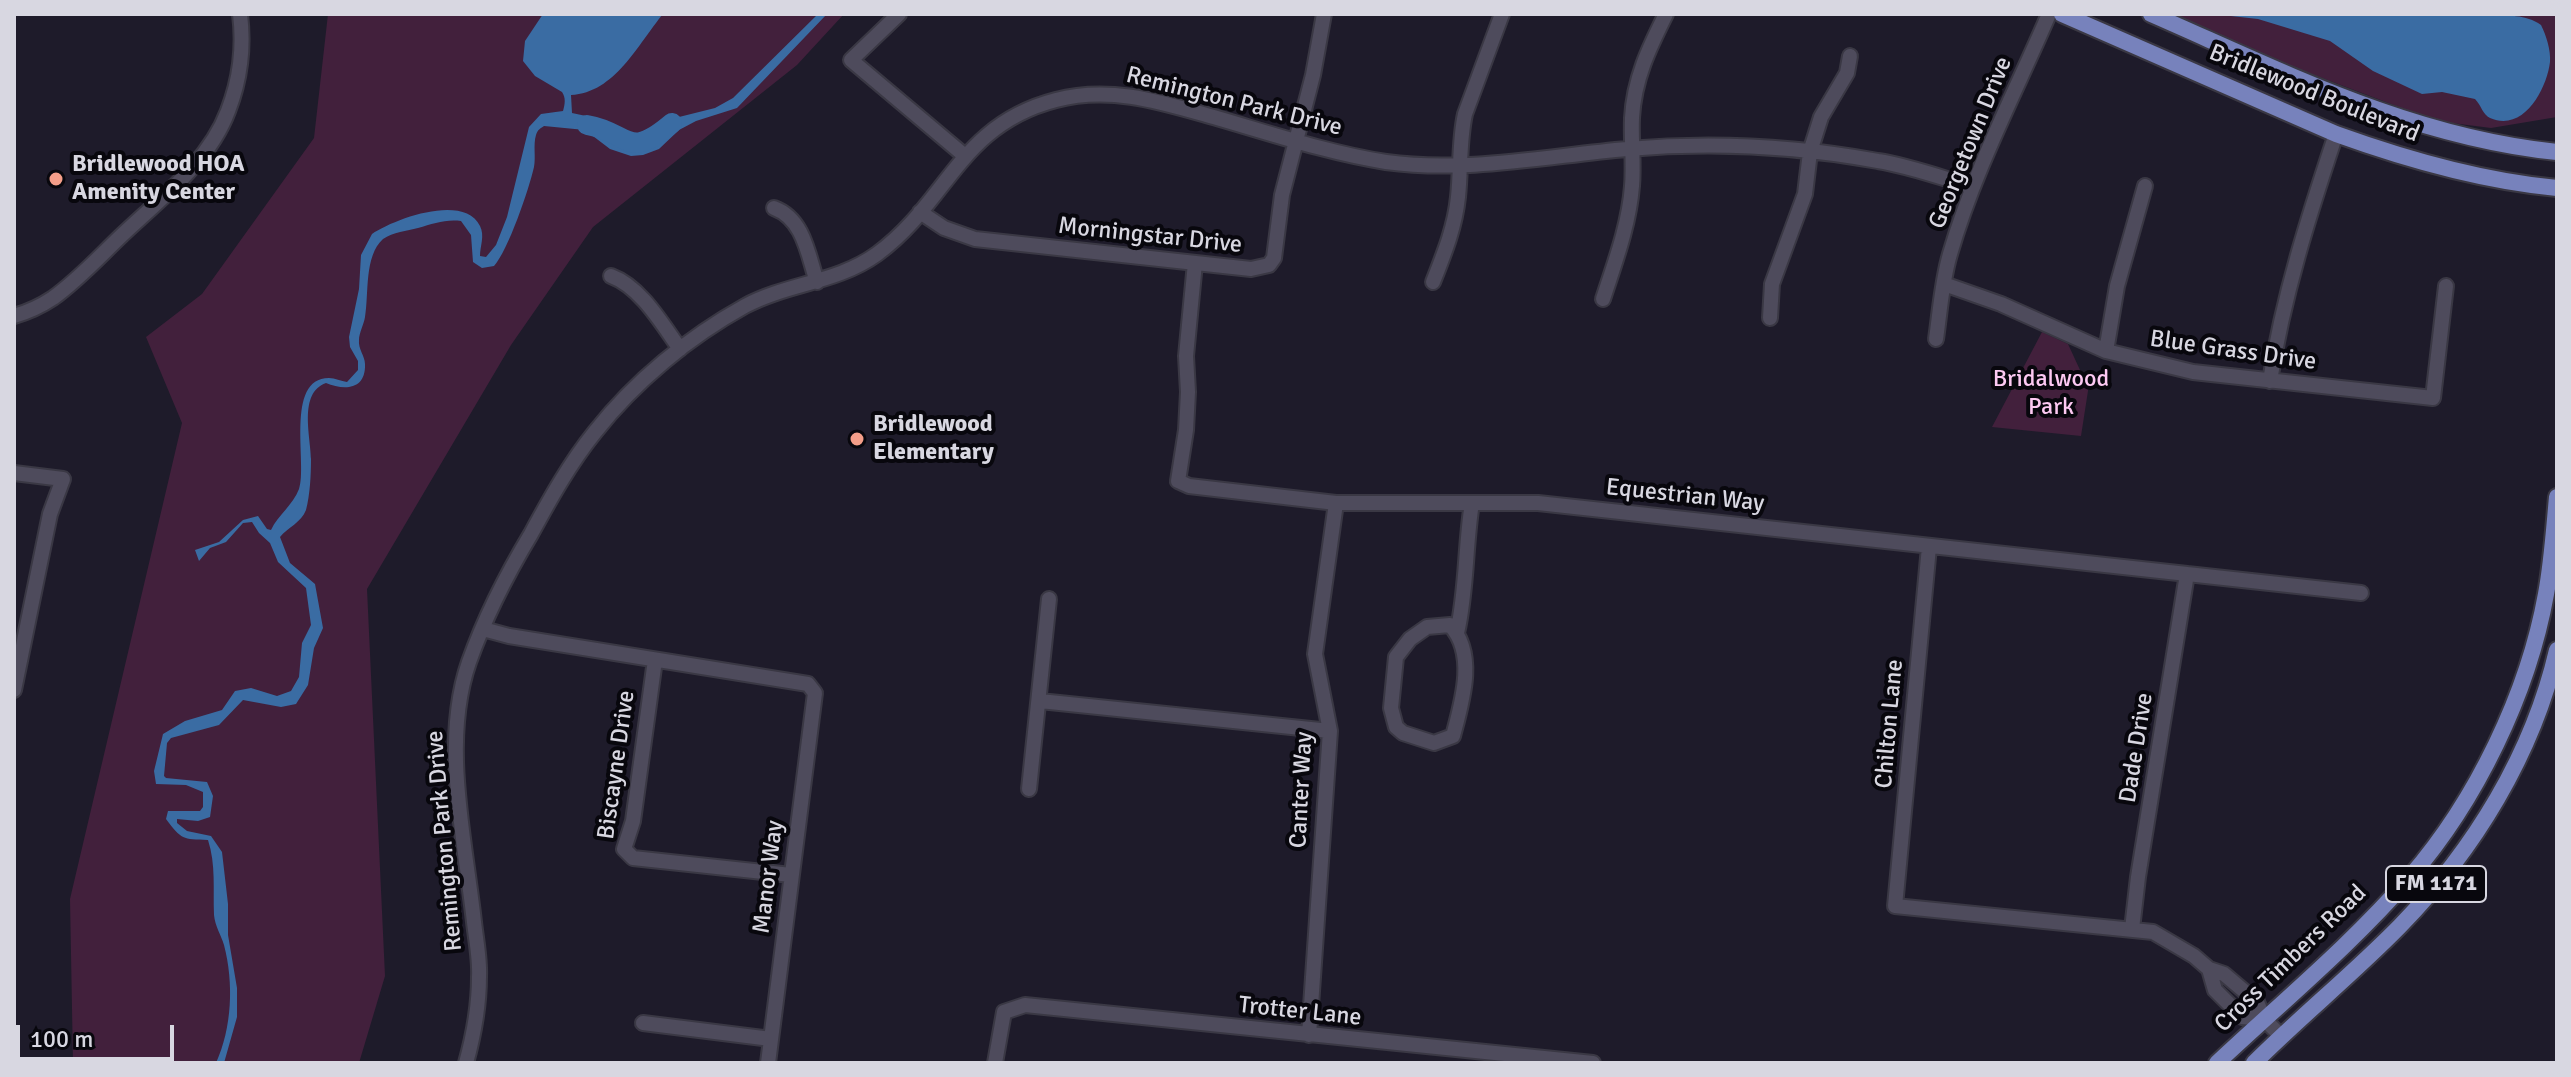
<!DOCTYPE html>
<style>
body{margin:0}
#map{position:relative;width:2571px;height:1077px;overflow:hidden;background:#1e1b2a;font-family:Signika,sans-serif}
canvas{display:block}
.frame{position:absolute;inset:0;border:16px solid #d8d7e1;pointer-events:none}
.scale{position:absolute;left:16px;top:1025px;width:158px;height:36px;box-sizing:border-box;border:4px solid #d8d7e1;border-top:0;padding-left:10px;font-size:24px;line-height:28px;white-space:nowrap;color:#d8d7e1;-webkit-text-stroke:6px #08070d;paint-order:stroke}
</style>
<div id="map">
<canvas width="2571" height="1077"></canvas>
<div class="frame"></div>
<div class="scale">100 m</div>
</div>
<script>
const context = document.querySelector('canvas').getContext('2d');
context.lineJoin = 'round';
function fillPath(path, color) { context.fillStyle = color; context.fill(path, 'evenodd'); }
function stroke(path, color, width, dash) { context.strokeStyle = color; context.lineWidth = width; context.lineCap = dash ? 'butt' : 'round'; context.setLineDash(dash || []); context.stroke(path); }
function label(font, color, halo, rows, align = 'center') {
  context.font = font + ' Signika,sans-serif'; context.lineWidth = 8; context.setLineDash([]); context.textBaseline = 'middle'; context.strokeStyle = halo; context.fillStyle = color; for (const [text, x, y, turn = 0] of rows) {
    context.save(); context.translate(x, y); context.rotate((+turn || 0) * Math.PI / 180); context.textAlign = isNaN(turn) ? turn : align; if (halo) context.strokeText(text, 0, 0); context.fillText(text, 0, 0); context.restore();
  }
}
fillPath(new Path2D(`
 M328 14H844L797 65 593 227 511 345 367 589 385 976 359 1063H73L70 899 182 423 146 337 202 294 314 138Z
 M2166 14H2557V117L2491 128 2436 121 2264 56Z
 M2042 332 2068 344 2080 370 2090 378 2081 436 1992 427Z`), '#42203c');
fillPath(new Path2D(`
 M543 14H663C638 44 615 93 571 95L572 113 600 119 618 141 634 145 648 141 671 119 715 108 733 98 818 14H827L737 108 696 121 679 130 659 149 643 155 631 156 610 149 585 130 544 126C540 129 538 129 536 135 533 145 536 157 534 167 529 189 508 251 494 266L482 268 473 262 471 235 461 221C445 219 433 224 418 228 407 231 393 232 383 239 364 256 369 294 365 317 364 324 359 333 359 340 358 349 365 356 365 364 366 391 343 390 326 383 298 393 311 437 311 459 311 475 310 495 306 510 301 523 288 527 280 537L290 563 315 584 323 628 314 648 308 685 296 704 281 707 243 700 219 725 171 738 167 743 164 776 166 778 207 782 213 796 210 817 198 821 177 819V823L187 831 211 836 222 852 228 904V935L237 988V1017L224 1063H216C232 1028 234 983 224 945 221 935 215 926 214 915 213 889 216 865 208 840 182 839 182 840 166 819L168 811H200L203 807V792L186 785 156 784 154 771 163 734 185 721 222 710 235 691 251 688 277 696 291 691 299 677 302 643 311 625 306 588 278 562 270 543 259 533 252 522 243 523 226 542 210 548 199 561 195 550 219 542 243 520 258 516 267 529 271 530C278 515 293 505 299 489 308 466 284 378 329 378 335 378 341 381 347 382L358 370V361L350 347 349 337 359 289 361 255 372 234C394 219 464 193 480 226 485 236 480 246 480 256L486 257 496 245 507 217 529 127 541 114 563 111C565 104 566 98 562 92L535 76 523 61 525 41Z
 M2213 14H2489C2507 16 2526 14 2541 25 2546 35 2551 50 2550 62 2547 88 2524 133 2490 118 2483 115 2481 105 2475 99L2442 92 2422 94 2373 71 2330 41 2258 19Z`), '#3a6ca3');
stroke(new Path2D(`
 M587 125C630 132 626 162 672 123`), '#3a6ca3', 20);
const minor = new Path2D(`
 M899 14 851 60 965 156
 M774 208C804 219 808 255 817 282
 M920 212 944 228 975 239 1251 269 1269 265 1274 258 1282 195 1313 75 1324 14
 M1195 263 1186 356 1188 392 1186 430 1178 481 1189 486 1336 503H1538L2361 593
 M611 276C641 287 662 324 680 349
 M1433 282C1444 254 1455 227 1458 197 1461 169 1459 141 1465 114L1502 14
 M1944 284 2001 304 2106 351 2193 372 2433 398 2446 286
 M1603 299C1615 262 1629 225 1632 186 1634 164 1631 141 1632 118 1634 79 1649 48 1666 14
 M14 316C28 312 41 306 53 298 78 280 99 257 121 236 160 199 209 162 228 111 240 80 244 46 240 14
 M1770 318 1772 284 1805 194 1810 152 1821 117 1847 73 1850 56
 M1936 339C1940 311 1942 281 1950 254 1974 171 2015 93 2049 14
 M2106 351 2117 286 2145 186
 M2270 381C2283 296 2309 215 2336 134
 M14 473 63 479 50 514 14 690
 M1929 547 1895 906 2153 932 2194 956 2209 969 2224 974 2257 1002 2264 1019 2281 1036
 M1450 625C1477 654 1462 702 1453 736L1434 743 1403 733 1396 727 1391 708 1396 657 1410 639 1427 627Z
 M483 629 509 636 808 684 815 693 768 1063
 M1457 633C1467 590 1465 546 1472 503
 M655 660 633 821 624 849 633 858 791 875
 M1040 701 1330 731
 M1029 789 1049 599
 M2132 929 2138 877 2187 574
 M2209 969 2215 990 2242 1017 2264 1019
 M643 1023 771 1039
 M1309 1035 1330 731 1315 654 1336 503
 M466 1063C474 1034 479 1006 479 977 480 959 476 940 474 922 465 839 441 742 469 662 485 617 507 574 531 534 550 499 570 463 595 432 635 381 689 337 745 306 788 283 837 283 877 254 948 202 959 125 1056 100 1111 85 1164 103 1217 118 1272 134 1329 153 1386 162 1466 173 1547 156 1627 149 1709 142 1796 146 1878 161 1910 166 1942 178 1973 187
 M995 1063 1004 1012 1025 1005 1593 1063`);
const major = new Path2D(`
 M2062 14 2336 134C2408 160 2481 181 2557 188
 M2151 14C2284 72 2410 137 2557 152
 M2217 1063C2282 1002 2352 944 2410 877 2476 801 2528 694 2546 594 2552 562 2554 529 2557 497
 M2254 1063C2301 1016 2353 974 2400 926 2474 850 2533 754 2557 650`);
stroke(minor, '#3a3844', 18);
stroke(major, '#3a3844', 20);
stroke(minor, '#4e4b5c', 14);
stroke(major, '#7782bc', 16);
for (const [x, y, r, color] of [
 [56,179,8,"#f49e89"],
 [857,439,8,"#f49e89"]
]) { const dot = new Path2D(); dot.arc(x, y, r, 0, 2 * Math.PI); context.fillStyle = color; context.fill(dot); stroke(dot, '#08070d', 3); }
for (const [x, y, w] of [
 [2436,884,100]
]) { const box = new Path2D(); box.roundRect(x - w / 2, y - 18, w, 36, 6); context.fillStyle = '#08070d'; context.fill(box); stroke(box, '#d8d7e1', 2); }
label('bold 22px', '#d8d7e1', null, [
 ["FM 1171",2436,884]
]);
label('24px', '#d8d7e1', '#08070d', [
 ["Bridlewood Boulevard",2314,94,22],
 ["Remington Park Drive",1234,102,14],
 ["Georgetown Drive",1971,143,-68],
 ["Morningstar Drive",1150,236,6],
 ["Blue Grass Drive",2233,351,8],
 ["Equestrian Way",1685,496,6],
 ["Chilton Lane",1890,724,-85],
 ["Dade Drive",2137,748,-81],
 ["Biscayne Drive",617,765,-82],
 ["Canter Way",1302,790,-87],
 ["Remington Park Drive",445,841,-95],
 ["Manor Way",769,877,-83],
 ["Cross Timbers Road",2291,959,-44],
 ["Trotter Lane",1300,1012,6]
]);
label('bold 24px', '#d8d7e1', '#08070d', [
 ["Bridlewood HOA",72,165],
 ["Amenity Center",72,193],
 ["Bridlewood",873,425],
 ["Elementary",873,453]
], 'left');
label('24px', '#fdc9f2', '#08070d', [
 ["Bridalwood",2051,380],
 ["Park",2051,408]
]);
</script>
